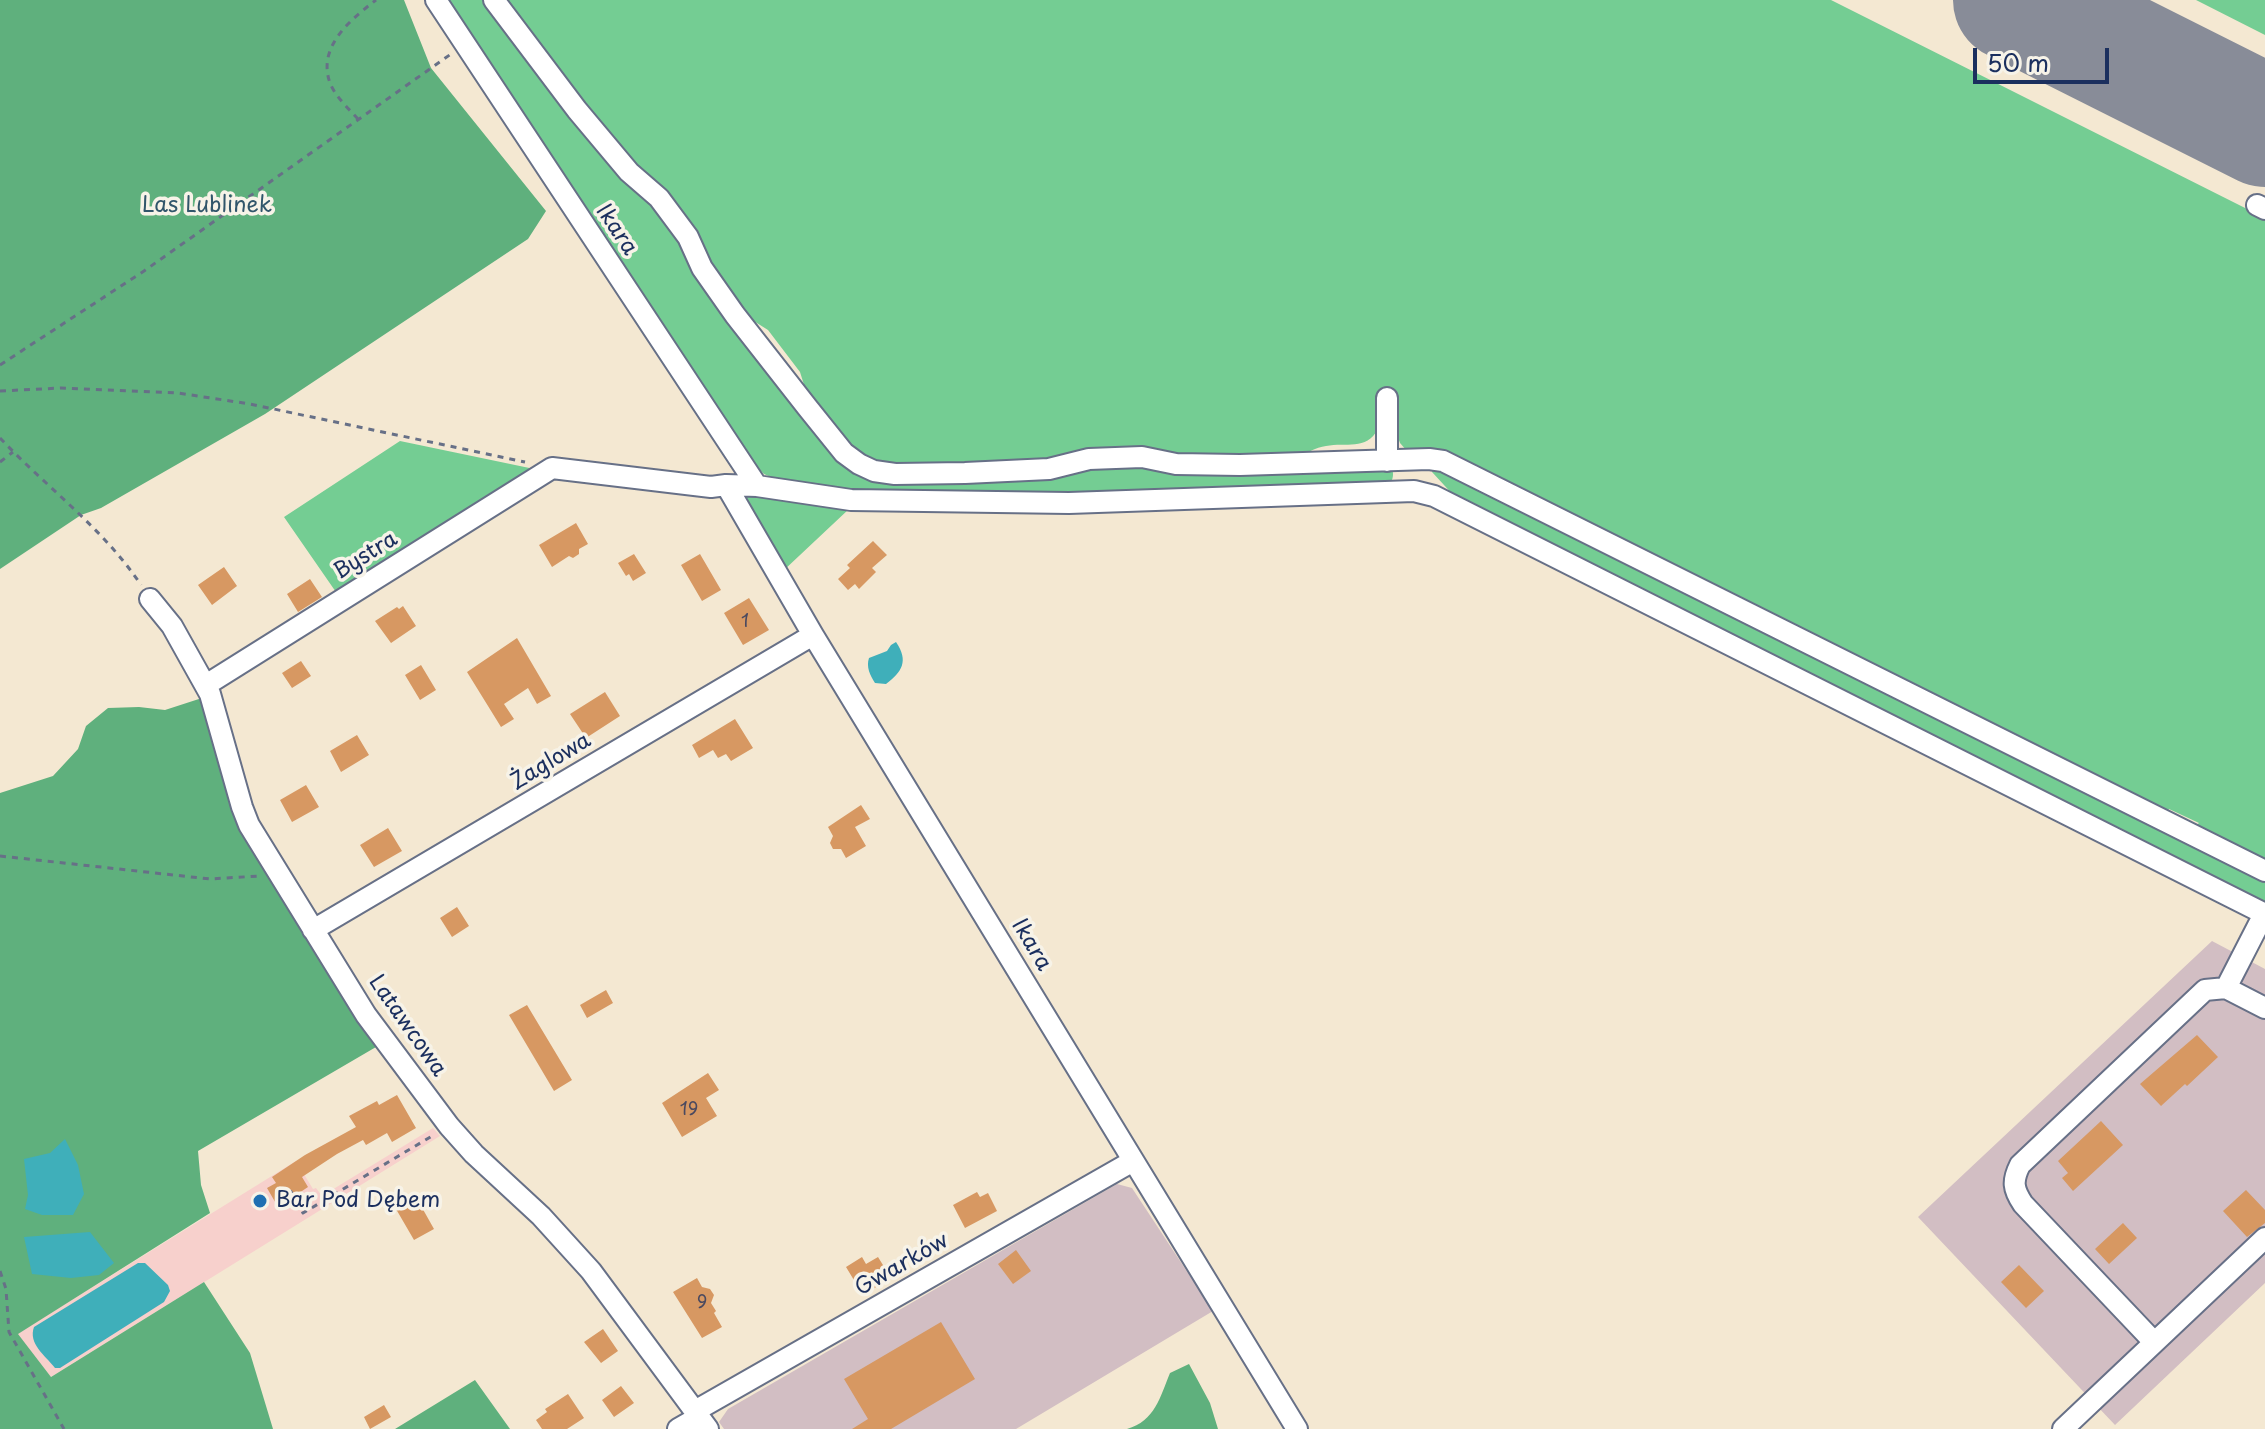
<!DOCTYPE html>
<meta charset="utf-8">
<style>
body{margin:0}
#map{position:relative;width:2265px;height:1429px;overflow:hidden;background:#f4e8d2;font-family:"Playpen Sans",sans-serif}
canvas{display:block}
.scale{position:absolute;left:1973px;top:48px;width:136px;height:36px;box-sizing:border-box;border:4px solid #1b2f5e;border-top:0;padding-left:10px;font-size:24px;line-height:28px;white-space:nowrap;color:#1b2f5e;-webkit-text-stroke:6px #f7f3e8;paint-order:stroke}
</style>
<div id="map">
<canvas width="2265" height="1429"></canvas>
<div class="scale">50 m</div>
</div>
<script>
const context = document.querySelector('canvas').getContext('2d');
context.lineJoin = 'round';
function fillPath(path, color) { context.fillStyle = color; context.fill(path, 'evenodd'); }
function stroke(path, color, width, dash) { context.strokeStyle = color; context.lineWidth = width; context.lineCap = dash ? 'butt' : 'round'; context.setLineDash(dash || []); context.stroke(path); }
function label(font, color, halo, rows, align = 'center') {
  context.font = font + ' "Playpen Sans",sans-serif'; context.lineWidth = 7; context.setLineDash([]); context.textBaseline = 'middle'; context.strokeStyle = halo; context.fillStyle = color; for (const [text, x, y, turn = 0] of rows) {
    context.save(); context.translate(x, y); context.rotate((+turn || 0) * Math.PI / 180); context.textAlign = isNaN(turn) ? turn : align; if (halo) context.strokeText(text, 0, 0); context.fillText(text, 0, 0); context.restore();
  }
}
fillPath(new Path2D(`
 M433 1128 440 1136 51 1377 17 1334 296 1161 313 1189 316 1188 322 1196Z`), '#f7d0cc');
fillPath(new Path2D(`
 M2212 941 2265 969V1283L2115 1425 1918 1217Z
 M1117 1184 1132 1188 1213 1311 1016 1429H724L719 1422 728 1409Z`), '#d2bec3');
fillPath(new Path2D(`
 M445 0H484L652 204 846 464 1083 469 1141 465 1392 469C1394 474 1393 479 1390 484L1068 497 855 494 778 480 764 474 753 464Z
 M500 0H1831L2265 218V865L2193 828 2199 823 2169 809 2165 815 1407 451 1400 443 1396 432 1378 429C1366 451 1346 442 1326 446 1316 447 1305 454 1295 458L1058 460 995 467 878 464 856 452 810 404 800 372 768 330 741 313 636 168Z
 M2196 0H2265V35Z
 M400 441 539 470 338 595 284 517Z
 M1433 466 2265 877V905L1456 498 1432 472Z
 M745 491 849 509 783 571 740 496Z`), '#74cd93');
fillPath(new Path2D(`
 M0 0H404L431 68 546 211 528 239 265 414 101 508 81 515 0 569Z
 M202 698 280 892 332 980 376 1047 198 1151 201 1185 210 1213 18 1334 51 1377 204 1282 250 1353 273 1429H0V793L53 776 78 749 86 726 108 708 139 707 165 710Z
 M1189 1364 1210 1403 1218 1429H1127C1155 1421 1160 1397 1170 1373Z
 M475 1380 510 1429H395Z`), '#5fb07d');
fillPath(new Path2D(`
 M896 642C909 661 902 672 886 684L875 683C870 675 866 667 869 658L887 651 891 645Z
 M65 1139 78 1165 84 1194 73 1215H42L25 1209 28 1195 24 1159 50 1153Z
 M90 1232 114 1263 99 1275 71 1278 32 1274 24 1237Z
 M138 1263H145L168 1285 170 1291 164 1302 60 1368H55C45 1355 28 1344 34 1327Z`), '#3fafba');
stroke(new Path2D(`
 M2014 0 2265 126`), '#888c98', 122);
fillPath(new Path2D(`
 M576 523 588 544 579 549V554L573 558 569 556 552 567 539 545Z
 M873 541 887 555 872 568 876 572 859 589 855 584 848 590 838 579 850 568 847 565Z
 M634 554 646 573 633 581 629 574 626 576 618 563Z
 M700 554 721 590 702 601 681 565Z
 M224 567 237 586 212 605 198 585Z
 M310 579 322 597 298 612 287 594Z
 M749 598 769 630 743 645 724 613Z
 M403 606 416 626 391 643 375 621 397 607 399 609Z
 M517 638 551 696 537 704 528 688 504 704 514 719 501 727 467 672Z
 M301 661 311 676 292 688 282 673Z
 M421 665 436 690 420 700 405 675Z
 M605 692 620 716 586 738 570 714Z
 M735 719 753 748 731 761 726 754 718 758 713 750 699 758 692 745Z
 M357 735 369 755 341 772 330 751Z
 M306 785 319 807 292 822 280 800Z
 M861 805 870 819 855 827 866 846 846 858 841 849H833L830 843 833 836 828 827Z
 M388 828 402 851 374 867 360 845Z
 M457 907 469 926 452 937 440 918Z
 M606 990 613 1003 587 1018 580 1005Z
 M527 1005 572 1080 554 1091 509 1015Z
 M2197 1035 2218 1057 2187 1086 2185 1084 2161 1106 2140 1084Z
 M708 1073 719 1090 706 1098 717 1116 682 1137 662 1103Z
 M397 1095 416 1128 392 1142 387 1133 366 1145 363 1140 337 1154 302 1177 308 1187 278 1207 267 1188 276 1183 272 1177 305 1155 356 1127 349 1116 377 1101 379 1105Z
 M2101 1121 2123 1145 2073 1191 2062 1178 2068 1173 2058 1161Z
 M2246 1190 2265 1210V1223L2247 1237 2223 1211Z
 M977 1192 980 1197 988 1193 997 1211 965 1228 953 1205Z
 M416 1197 434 1229 414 1240 396 1209Z
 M2123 1223 2137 1238 2109 1264 2095 1249Z
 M1016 1250 1031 1271 1013 1284 998 1264Z
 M862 1257 866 1264 878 1257 891 1278 863 1295 846 1267Z
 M2019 1265 2044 1291 2026 1308 2001 1282Z
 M697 1278 702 1287 710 1289 714 1295 711 1303 716 1311 714 1313 722 1327 702 1338 673 1292Z
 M941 1322 975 1379 891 1429H852L868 1419 844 1379Z
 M603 1329 618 1351 601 1363 584 1342Z
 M621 1386 634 1403 614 1417 602 1400Z
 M568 1394 584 1418 567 1429H542L536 1420 547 1412 545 1409Z
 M384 1405 391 1417 370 1429 364 1417Z`), '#d79862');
const minor = new Path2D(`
 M436 0 757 486
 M494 0 577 110 629 172 659 198 688 237 702 268 735 315 807 407 844 453 859 464 874 471 895 474 965 473 1049 469 1089 459 1142 457 1176 464 1240 465 1429 459 1443 461 2265 871
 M2257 205 2265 209
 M1387 398V461
 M726 485 813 635 1297 1429
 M150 599 172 626 210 694 242 807 249 825 366 1015 449 1126 474 1154 541 1216 591 1271 708 1429
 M206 685 552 468 711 487 726 485 757 486 851 500 1069 503 1414 491 1434 496 2265 914
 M2264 914 2226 988 2265 1008
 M313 930 813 635
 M2154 1342 2023 1204C2013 1189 2012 1181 2020 1165L2205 990 2226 988
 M695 1411 1133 1161
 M678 1429 699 1417
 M2063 1429 2265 1238`);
stroke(minor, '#677087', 24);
stroke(new Path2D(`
 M358 119C348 108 335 96 330 83 317 47 350 20 376 0
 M0 365 144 271 451 54
 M0 391 61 388 178 393 250 404 525 462
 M0 438C46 487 103 528 141 585
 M0 462 13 452
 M0 856 210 879 259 876
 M281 1192 289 1188 303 1213 432 1136
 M0 1271 6 1289 9 1332 64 1429`), '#677087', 3, [6, 6]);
stroke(minor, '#fff', 20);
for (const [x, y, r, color] of [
 [260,1201,8,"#1f6fb2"]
]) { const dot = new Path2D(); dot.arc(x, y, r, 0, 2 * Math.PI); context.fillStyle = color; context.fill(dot); stroke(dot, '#f7f3e8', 3); }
label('18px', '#4a495f', null, [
 ["1",745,622],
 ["19",689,1110],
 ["9",702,1303]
]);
label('22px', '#31566b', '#f7f3e8', [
 ["Las Lublinek",207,206]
]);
label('22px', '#1b2f5e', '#f7f3e8', [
 ["Ikara",616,230,56],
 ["Bystra",366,556,-32],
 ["Żaglowa",551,762,-31],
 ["Ikara",1031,945,59],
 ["Latawcowa",407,1026,55],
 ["Gwarków",902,1265,-30]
]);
label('22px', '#1b2f5e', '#f7f3e8', [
 ["Bar Pod Dębem",276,1201]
], 'left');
</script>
